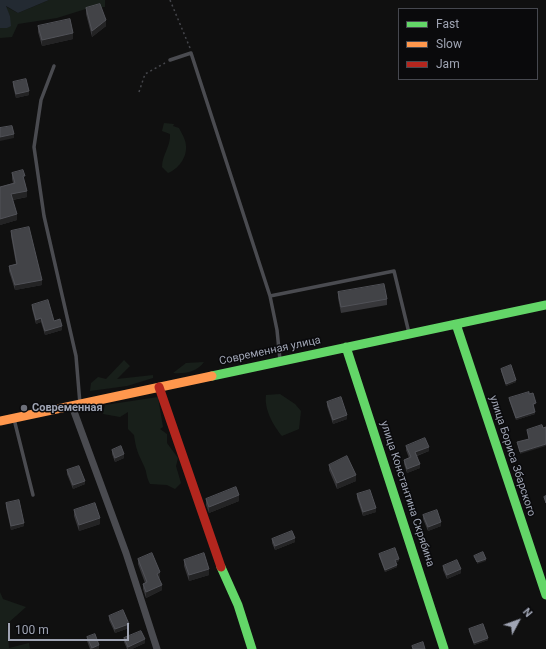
<!DOCTYPE html>
<meta charset="utf-8">
<style>
body{margin:0}
#map{position:relative;width:546px;height:649px;overflow:hidden;background:#101010;font-family:Roboto,sans-serif}
canvas{display:block}
.legend{position:absolute;left:398px;top:8px;width:140px;height:72px;box-sizing:border-box;background:#0a0a0c;border:1px solid #46484f;margin:0;padding:5px 7px;list-style:none;font-size:12px;color:#9fa4b3}
.legend li{display:flex;align-items:center;gap:8px;height:20px}
.legend b{width:20px;border:1px solid #46484f}
.north{position:absolute;left:498px;top:601px;width:40px;height:40px;-webkit-text-stroke:3px #0a0a0c;paint-order:stroke;rotate:49deg;font-size:11px;font-weight:700;line-height:16px;text-align:center;color:#9fa4b3}
.north::after{content:'';display:block;margin:auto;width:14px;height:18px;background:#9fa4b3;clip-path:polygon(50% 0,100% 100%,50% 72%,0 100%)}
.scale{position:absolute;left:8px;top:623px;width:121px;height:18px;box-sizing:border-box;border:2px solid #9fa4b3;border-top:0;padding-left:5px;font-size:12px;line-height:14px;white-space:nowrap;color:#9fa4b3;-webkit-text-stroke:3px #0a0a0c;paint-order:stroke}
</style>
<div id="map">
<canvas width="546" height="649"></canvas>
<ul class="legend">
<li><b style="height:5px;background:#63d668"></b>Fast</li>
<li><b style="height:5px;background:#ff974d"></b>Slow</li>
<li><b style="height:5px;background:#b3261e"></b>Jam</li>
</ul>
<div class="north">N</div>
<div class="scale">100 m</div>
</div>
<script>
const context = document.querySelector('canvas').getContext('2d');
context.lineJoin = 'round';
function fillPath(path, color) { context.fillStyle = color; context.fill(path, 'evenodd'); }
function stroke(path, color, width, dash) { context.strokeStyle = color; context.lineWidth = width; context.lineCap = dash ? 'butt' : 'round'; context.setLineDash(dash || []); context.stroke(path); }
function label(font, color, halo, rows, align = 'center') {
  context.font = font + ' Roboto,sans-serif'; context.lineWidth = 3; context.setLineDash([]); context.textBaseline = 'middle'; context.strokeStyle = halo; context.fillStyle = color; for (const [text, x, y, turn = 0] of rows) {
    context.save(); context.translate(x, y); context.rotate((+turn || 0) * Math.PI / 180); context.textAlign = isNaN(turn) ? turn : align; if (halo) context.strokeText(text, 0, 0); context.fillText(text, 0, 0); context.restore();
  }
}
fillPath(new Path2D(`
 M49 0H105V7L89 8 57 18 18 24 12 37 0 38V28H7L10 16 5 6 18 13Z
 M164 123 174 124 173 126 179 128C182 134 186 140 186 146 187 158 178 169 168 173L162 167C162 155 171 146 170 134L162 131Z
 M124 360 130 366 117 379 153 375V378L127 386 90 391 91 383 98 377 106 379Z
 M204 362C197 372 185 374 173 373L186 363Z
 M280 394 295 404 301 411 299 429 282 436C273 425 264 409 266 395Z
 M158 397 163 427 160 429 167 434V443L178 458 176 466 181 483 175 489 167 485 150 484C146 477 147 472 144 466 138 453 136 450 134 435L128 429V412L120 417 103 414 105 405Z
 M0 592 3 599 26 607 7 624 9 648 29 643 30 649H0Z`), '#181f1a');
fillPath(new Path2D(`
 M0 0H49L18 13 6 6 10 16 11 26 7 28H0Z`), '#232a32');
stroke(new Path2D(`
 M170 0 190 48
 M139 92 145 74 165 63`), '#45464b', 1.5, [2, 3]);
stroke(new Path2D(`
 M170 60 191 53 270 296 277 330 280 360
 M54 66 41 100 34 147 44 216 76 356 80 404
 M270 296 394 271 409 333
 M14 419 33 495`), '#4a4b50', 3.5);
stroke(new Path2D(`
 M72 406 126 553 157 649`), '#4a4b50', 7);
stroke(new Path2D(`
 M456 324 546 595
 M346 347 444 649
 M212 376 546 305
 M221 567 238 605 252 649`), '#63d668', 9);
stroke(new Path2D(`
 M0 421 212 376`), '#ff974d', 9);
stroke(new Path2D(`
 M159 387 221 567`), '#b3261e', 9);
fillPath(new Path2D(`
 M86 8 106 26 92 37 86 14Z
 M38 26 73 39 42 46 38 32Z
 M13 82 29 95 16 98 13 86Z
 M12 173 25 182 27 197 13 200 17 220 0 225V187L13 183 12 179Z
 M11 231 42 285 15 290 9 271V266L16 264 11 236Z
 M338 292 387 299V305L341 313 338 298Z
 M32 305 54 321 62 330 45 335 41 322 36 324 32 309Z
 M501 369 516 382 506 386 501 371Z
 M509 398 536 405H533L535 414 516 420 509 400Z
 M327 402 347 419 333 424 327 406Z
 M406 446 429 451 417 456 420 468 407 473 404 464V460L409 458 406 450Z
 M112 450 124 458 115 462 112 454Z
 M329 465 356 481 337 489 329 470Z
 M67 470 85 484 73 489 67 474Z
 M357 494 376 512 363 516 357 498Z
 M206 499 239 501 209 513 206 505Z
 M6 503 24 526 11 530 6 507Z
 M74 510 100 524 79 531 74 516Z
 M423 515 441 526 428 531 423 519Z
 M272 539 295 542 275 550 272 543Z
 M379 554 399 561 396 562 397 567 385 572 379 556Z
 M138 559 160 578H159L162 590 146 598 143 589V584L145 583 138 564Z
 M184 560 209 575 189 581 184 566Z
 M443 566 461 573 447 579 443 570Z
 M109 616 129 628 115 633 109 620Z
 M469 629 488 640 474 645 469 631Z
 M87 637 99 649H90L87 641Z
 M124 638 145 643 132 649H127L124 642Z`), '#37373a');
fillPath(new Path2D(`
 M106 20V26L92 37V31Z
 M73 33V39L42 46V40Z
 M29 91V95L16 98V94Z
 M14 134V138L0 141V137Z
 M27 191V197L11 200V194Z
 M17 214V220L0 225V219Z
 M42 280V285L15 290V285Z
 M41 318V322L36 324V320Z
 M62 326V330L45 335V331Z
 M516 380V382L506 386V384Z
 M535 412V414L516 420V418Z
 M347 415V419L333 424V420Z
 M546 444V446L520 454V452Z
 M429 447V451L415 456V452Z
 M124 454V458L115 462V458Z
 M420 464V468L407 473V469Z
 M356 475V481L337 489V483Z
 M85 481V484L73 489V485Z
 M239 495V501L209 513V507Z
 M376 508V512L363 516V512Z
 M100 518V524L79 531V525Z
 M441 522V526L428 531V527Z
 M24 523V526L11 530V526Z
 M295 538V542L275 550V546Z
 M399 559V561L395 562V560Z
 M486 559V561L477 564V562Z
 M397 565V567L385 572V570Z
 M209 569V575L189 581V575Z
 M461 569V573L447 579V575Z
 M160 572V578L157 579V574Z
 M162 585V590L146 598V592Z
 M129 624V628L115 633V629Z
 M488 638V640L474 645V643Z
 M145 639V643L132 649H128V647Z
 M99 645V649H92V648Z`), '#232324');
const building = new Path2D(`
 M100 4 106 20 92 31 86 8Z
 M70 19 73 33 42 40 38 26Z
 M26 79 29 91 16 94 13 82Z
 M12 126 14 134 0 137V128Z
 M23 170 25 176H23L27 191 11 194 17 214 0 219V187L15 183 12 173Z
 M29 227 42 280 15 285 9 266 17 264 11 231Z
 M384 284 387 299 341 307 338 292Z
 M48 300 54 321 60 319 62 326 45 331 41 318 36 320 32 305Z
 M511 365 516 380 506 384 501 369Z
 M529 392V394L533 393 536 403 533 404 535 412 516 418 509 398Z
 M341 397 347 415 333 420 327 402Z
 M542 425 543 428 546 427V444L520 452 517 442 529 439 527 430Z
 M425 438 429 447 415 452 420 464 407 469 404 460 411 457 406 446Z
 M121 446 124 454 115 458 112 450Z
 M347 456 356 475 337 483 329 465Z
 M79 466 85 481 73 485 67 470Z
 M236 487 239 495 209 507 206 499Z
 M370 490 376 508 363 512 357 494Z
 M546 496V503L544 497Z
 M19 500 24 523 11 526 6 503Z
 M95 503 100 518 79 525 74 510Z
 M437 510 441 522 428 527 423 515Z
 M292 531 295 538 275 546 272 539Z
 M395 548 399 559 395 560 397 565 385 570 379 554Z
 M483 552 486 559 477 562 474 556Z
 M152 553 160 572 157 574 162 585 146 592 143 584 147 582 138 559Z
 M204 553 209 569 189 575 184 560Z
 M457 560 461 569 447 575 443 566Z
 M123 610 129 624 115 629 109 616Z
 M483 624 488 638 474 643 469 629Z
 M141 631 145 639 128 647 124 638Z
 M95 634 99 645 92 648 87 637Z
 M423 642 425 649H413L412 646Z`);
fillPath(building, '#424347');
stroke(building, '#515258', 1);
for (const [x, y, r, color] of [
 [24,408,4,"#6d707a"]
]) { const dot = new Path2D(); dot.arc(x, y, r, 0, 2 * Math.PI); context.fillStyle = color; context.fill(dot); stroke(dot, '#0a0a0c', 1.5); }
label('11px', '#9fa4b3', '#0a0a0c', [
 ["Современная улица",270,351,-12],
 ["улица Бориса Збарского",512,456,72],
 ["улица Константина Скрябина",407,494,72]
]);
label('bold 11px', '#9fa4b3', '#0a0a0c', [
 ["Современная",32,408]
], 'left');
</script>
